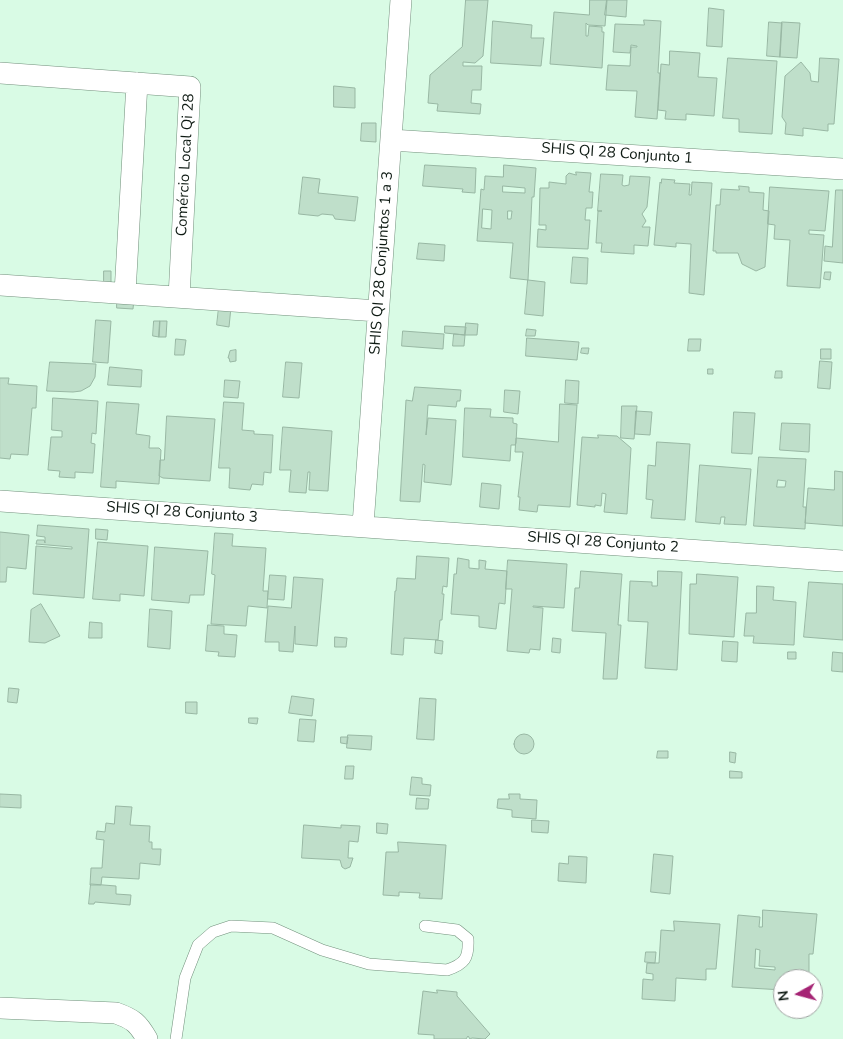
<!DOCTYPE html>
<meta charset="utf-8">
<style>
body{margin:0}
#map{position:relative;width:843px;height:1039px;overflow:hidden;background:#d9fbe5;font-family:"Nunito Sans",sans-serif}
canvas{display:block}
.north{position:absolute;left:773px;top:969px;width:50px;height:50px;box-sizing:border-box;background:#fff;border:1px solid #9fa3a1;border-radius:50%;rotate:263deg;font-size:14px;font-weight:700;line-height:20px;text-align:center;color:#0e1a13}
.north::after{content:'';display:block;margin:auto;width:18px;height:22px;background:#a52474;clip-path:polygon(50% 0,100% 100%,50% 72%,0 100%)}
</style>
<div id="map">
<canvas width="843" height="1039"></canvas>
<div class="north">N</div>
</div>
<script>
const context = document.querySelector('canvas').getContext('2d');
context.lineJoin = 'round';
function fillPath(path, color) { context.fillStyle = color; context.fill(path, 'evenodd'); }
function stroke(path, color, width, dash) { context.strokeStyle = color; context.lineWidth = width; context.lineCap = dash ? 'butt' : 'round'; context.setLineDash(dash || []); context.stroke(path); }
function label(font, color, halo, rows, align = 'center') {
  context.font = font + ' "Nunito Sans",sans-serif'; context.lineWidth = 5; context.setLineDash([]); context.textBaseline = 'middle'; context.strokeStyle = halo; context.fillStyle = color; for (const [text, x, y, turn = 0] of rows) {
    context.save(); context.translate(x, y); context.rotate((+turn || 0) * Math.PI / 180); context.textAlign = isNaN(turn) ? turn : align; if (halo) context.strokeText(text, 0, 0); context.fillText(text, 0, 0); context.restore();
  }
}
const building = new Path2D(`
 M466 0H488L483 56 475 63 463 62V66H482L481 90H472L471 103 481 104 480 114 437 111 438 104 428 103 430 75 462 47Z
 M590 0H607L605 26 588 25 586 23V36H588L589 26 602 27V32H604L602 68 550 64 554 12 589 15Z
 M607 0H627L626 17 605 15Z
 M709 8 724 10 722 47 707 46Z
 M644 20 661 21 658 73H660L657 119 635 117 637 91 606 90 608 65 630 66 631 47H637V46L631 45 630 53 613 52 615 24 644 25Z
 M493 21 532 25 531 38H544L541 66 491 63Z
 M769 22 782 23 780 57 767 56Z
 M782 22 800 23 797 58 780 57Z
 M670 51 700 53 698 77 717 78 714 116 686 114V120L665 119 666 111 658 110 661 64 669 65Z
 M728 58 777 61 772 134 739 132V119L723 118Z
 M820 58 839 59 834 124H828V131L803 128V136L785 134 786 123 782 117 785 76 801 62 810 73 811 81 818 82Z
 M334 86 355 88V108L334 107Z
 M362 123H376V142L361 141Z
 M425 165 476 168 475 193 462 192 463 189 423 186Z
 M504 165 536 168 534 197H532L528 280 510 278 513 243 477 241 481 189 484 190 485 176 503 177ZM503 186 525 188V193L503 192ZM483 209 492 210 491 229 482 228ZM508 211H512L511 219H508Z
 M576 172 591 173 589 192H593L592 208H586L585 220H590L588 249 537 247 538 229 546 230V225H539L540 188H549V182L566 184V176L569 173 576 175Z
 M601 174 623 175 622 185 624 186 629 185 630 176 650 177 647 207 642 214 646 221 642 227H650L648 246 634 245V254L601 252 602 243H596L598 211H602H598Z
 M303 177 320 179 318 193 358 197 355 221 335 219 333 215 322 214 318 216 299 214Z
 M662 179 675 180 674 183 690 184 689 195H691L692 182 712 183 704 295 689 293 691 244 676 243V247L654 245 660 182 661 183Z
 M739 186 749 187V192L764 193 763 210 769 211 765 267 756 271 742 264 738 253H716V251H713L716 205H720L721 189 739 190Z
 M770 187 829 191 825 231 809 230V234L824 235 820 288 787 286 790 240 774 239 775 225 768 224Z
 M836 190H843V263L824 261 825 246 832 247Z
 M419 243 445 245 444 261 417 259Z
 M573 257 588 258 587 284 571 283Z
 M104 271H111V284H104Z
 M825 272H831L830 280 824 279Z
 M528 280 545 282 543 316 525 314Z
 M117 298 134 299 133 309 117 308Z
 M219 307H231L229 327 217 325Z
 M96 320 111 321 108 363 93 362Z
 M154 321H160L159 337 153 336Z
 M160 321H167L166 337H159Z
 M466 323 478 324 477 335H465Z
 M445 326 466 327 465 335 445 333Z
 M527 329 536 330 535 336H526Z
 M403 331 444 334 443 349 402 346Z
 M454 334 465 335 464 346H453Z
 M527 338 579 342 577 360 526 356Z
 M176 339 186 340 184 355H175Z
 M689 339H701L700 351H688Z
 M582 348H589L588 354 581 353Z
 M821 349H831V359H821Z
 M236 350V361L230 362 229 358H228L230 351Z
 M820 361 832 362 830 389 818 388Z
 M50 362 96 364 95 377 90 386 81 391 73 392 47 391Z
 M286 362 302 363 299 398 283 397Z
 M110 367 142 370 141 387 108 385Z
 M708 369H713V374H708Z
 M776 371H782V378H775Z
 M0 378H9L8 384 37 386 36 408H32L28 455 11 454 10 459 0 458Z
 M225 380 240 381 238 398 224 397Z
 M566 380 579 381 578 404 565 403Z
 M415 387 461 390 460 401H457L456 407 428 405 426 435 428 418 456 420 452 477 451 485 424 482 425 465 423 464 420 502 400 501 406 400 412 401Z
 M505 390 520 391 518 414 504 412Z
 M53 398 98 401 96 434 92 433 91 443 95 444 93 473 75 472V478L59 477 60 471 48 470 51 437H62V431L52 430Z
 M107 402 139 404 136 434 150 436 149 448H159L161 450 159 484 116 481V488L101 487Z
 M224 402 244 403 242 430 254 431V434L273 435 271 473 264 472 263 485 252 484 250 490 229 488 230 468H219Z
 M560 404 577 405 570 507 538 505 537 512 519 510 520 497H518L523 452H515L516 438 558 442Z
 M622 406H637L634 439 621 438Z
 M465 408 491 409 490 417 513 418V423L517 424 516 443 515 445H511L510 461 463 457Z
 M636 411 652 412 650 435 635 434Z
 M734 412 755 413 752 454 732 453Z
 M167 416 215 419 210 481 163 478 159 476 160 460H164Z
 M782 423 810 424 809 452 780 450Z
 M283 427 332 431 328 491 309 490 310 472H308L306 493 289 492 291 470H280Z
 M598 435 617 436 631 448 627 514 604 512 606 494 602 493 601 506 595 505V507L577 505 582 437 598 438Z
 M657 442 690 444 685 520 651 518 653 500 646 499 648 465 655 466Z
 M759 457 806 459 803 507H806L805 529 754 526ZM778 480 786 481 785 487H777Z
 M700 465 751 469 746 525 724 524 725 517H721L720 524 696 522Z
 M835 471 843 472V526L805 523 808 488 834 490Z
 M482 483 501 485 499 509 480 507Z
 M38 525 89 529 84 598 33 594 36 546 72 549V547L36 544 37 540H44L45 543V537L37 536Z
 M96 529 108 530 107 540 96 539Z
 M0 532 29 535 26 569 7 567 6 582H0Z
 M215 533 233 534 232 546 266 548 263 591H268L267 608 248 606 246 626 211 624 215 575 212 574Z
 M98 542 148 546 144 596 120 594V601L93 599Z
 M155 547 208 551 204 595H190L189 603 152 600Z
 M417 556 449 558 447 587 443 586 442 594H444L442 620H440L438 640 404 638 403 655 391 654 395 591H396L397 578 415 579Z
 M458 558 469 560V568L479 569V560L486 561 485 569 507 571 505 604 499 603 496 629 479 627V616L451 614 454 574H456Z
 M508 560 567 564 564 608 533 606V607L543 608 540 650 530 649 529 653 507 651 512 589H506Z
 M581 571 622 574 618 625H621L617 679H603L606 633 572 631 575 588H579Z
 M658 571 682 572 677 670 645 668 648 622 628 621 630 581 652 582V586H657Z
 M697 574 738 577 734 637 689 634 690 584H696Z
 M270 575 286 576 284 600 268 599Z
 M294 577 323 579 317 646 295 644V626L293 652 279 651V642H265L268 606 291 608Z
 M809 582 843 584V640L804 637Z
 M757 586 774 587 773 600 796 602 794 645 753 643 754 636H744L746 613H756Z
 M41 604 60 636 45 643 29 642 31 610Z
 M150 609 172 611 170 649 148 647Z
 M90 622 102 623V638H89Z
 M208 625 224 626V634L237 635 235 657 218 656 219 652 206 651Z
 M335 637 347 638 346 647H335Z
 M553 638 561 639 560 653 552 652Z
 M436 640 443 641 442 654 435 653Z
 M723 641 738 642 737 662 722 661Z
 M788 652H796V659H788Z
 M833 652 843 653V672L832 671Z
 M9 688 19 689 17 703 8 702Z
 M292 696 314 699 312 716 289 713Z
 M420 698 436 699 434 740 417 739Z
 M186 702H197V714L186 713Z
 M249 718H258L257 724 249 723Z
 M300 719 316 720 314 742 298 741Z
 M514 744a10 10 0 1 1 20 0a10 10 0 1 1-20 0Z
 M348 735 372 736 371 750 347 748Z
 M341 737H348L347 744 341 743Z
 M658 751H668V758H657Z
 M730 752 736 753 735 763 730 762Z
 M346 766H354L353 779H345Z
 M730 771 742 772V778H730Z
 M412 777 422 778V784L431 785 430 796 410 795Z
 M0 794 21 795V808L0 807Z
 M509 794H520V799L537 800 536 819 512 817V810L497 808 498 799H509Z
 M417 798 429 799 428 809H416Z
 M116 806 132 807 130 825 150 826 149 842H152V849H161L160 865 140 863 139 879 102 877 101 885H90L91 868H102L104 840 96 839 97 831 105 832 106 823 114 824Z
 M532 820 549 821 548 833 532 832Z
 M377 823 388 824 387 834 377 833Z
 M304 825 341 828V825L360 826 358 842 349 841 348 858H353L350 867 345 869 342 867 340 860 302 858Z
 M398 842 446 845 442 899 419 898 420 893 399 892V896L383 895 386 852H398Z
 M654 854 673 856 670 894 651 892Z
 M569 856 587 857 586 883 558 881 559 863 568 864Z
 M91 884 116 886V894L131 895 130 905 95 902 94 904H89Z
 M763 910 817 914 813 954H809V973H805V979H783V990L732 987 738 915 760 917 759 927H762ZM756 949 760 950 759 966 775 967V970L755 968Z
 M674 921 720 924 716 969H706V980L676 978 675 1001 642 999 643 979 653 980V974L646 973 647 963H659L661 930 674 931Z
 M646 952H656L655 963 645 962Z
 M437 990 457 992V996L490 1034 485 1039 472 1038 470 1039 468 1036 466 1039H434V1035L418 1034 423 991 437 993Z`);
fillPath(building, '#bfdfca');
stroke(building, '#98b7a3', 1);
const lane = new Path2D(`
 M176 1039 185 978 198 945 213 932 231 926 273 928 322 950 369 964 447 970C465 964 469 958 468 939L457 930 425 926`);
const street = new Path2D(`
 M0 73 190 87 179 297
 M391 140 843 169
 M0 285 378 311
 M125 293 137 83
 M0 501 843 561
 M363 525 401 0
 M0 1008 116 1013C133 1019 138 1023 147 1039`);
stroke(lane, '#72907c', 12);
stroke(street, '#72907c', 22);
stroke(lane, '#fff', 11);
stroke(street, '#fff', 21);
label('15px', '#0e1a13', '#fff', [
 ["SHIS QI 28 Conjunto 1",617,154,4],
 ["Comércio Local Qi 28",186,165,-87],
 ["SHIS QI 28 Conjuntos 1 a 3",382,263,-86],
 ["SHIS QI 28 Conjunto 3",182,513,4],
 ["SHIS QI 28 Conjunto 2",603,543,4]
]);
</script>
